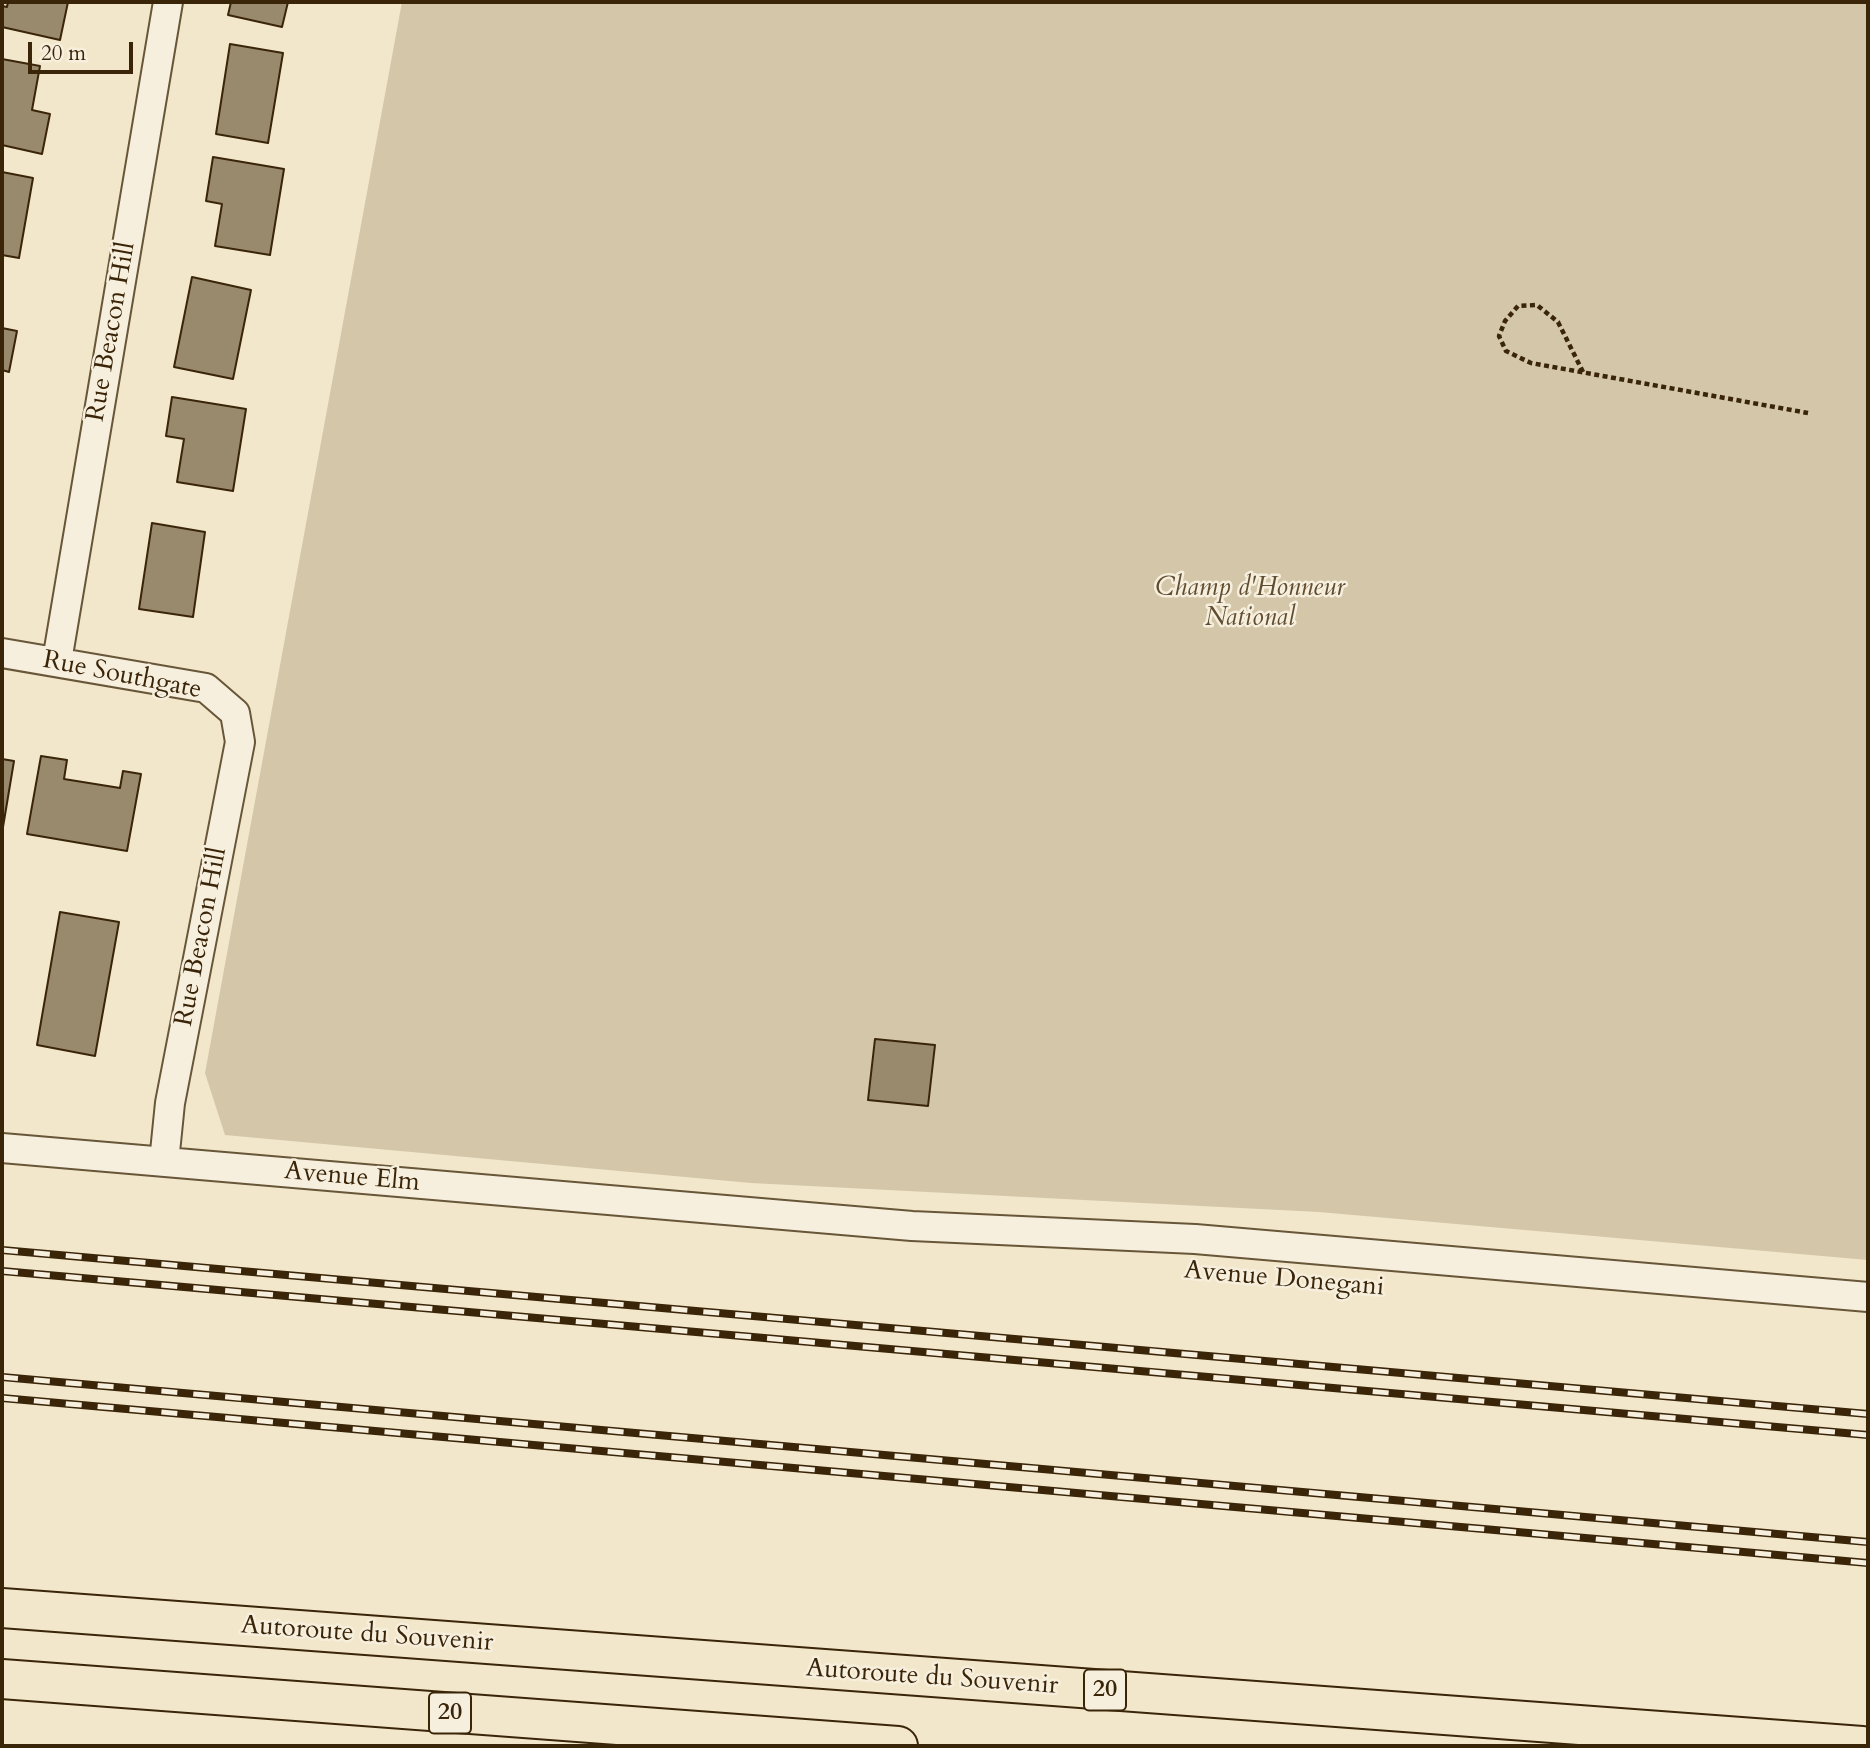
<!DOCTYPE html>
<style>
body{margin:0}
#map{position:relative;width:1870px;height:1748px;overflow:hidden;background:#f2e7ca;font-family:Cardo,serif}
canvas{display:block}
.frame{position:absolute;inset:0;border:4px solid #3a2509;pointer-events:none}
.scale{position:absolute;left:28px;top:42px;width:105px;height:32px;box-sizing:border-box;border:4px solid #3a2509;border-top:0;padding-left:9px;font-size:21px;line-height:24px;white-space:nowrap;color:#3a2509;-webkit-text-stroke:5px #f7efdd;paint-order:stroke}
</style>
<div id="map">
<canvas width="1870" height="1748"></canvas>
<div class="frame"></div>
<div class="scale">20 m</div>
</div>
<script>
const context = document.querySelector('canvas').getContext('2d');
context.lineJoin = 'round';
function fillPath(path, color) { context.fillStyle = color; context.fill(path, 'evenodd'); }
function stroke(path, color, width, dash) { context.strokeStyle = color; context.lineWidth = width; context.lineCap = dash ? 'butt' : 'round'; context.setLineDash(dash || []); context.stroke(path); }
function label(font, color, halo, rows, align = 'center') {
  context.font = font + ' Cardo,serif'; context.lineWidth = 5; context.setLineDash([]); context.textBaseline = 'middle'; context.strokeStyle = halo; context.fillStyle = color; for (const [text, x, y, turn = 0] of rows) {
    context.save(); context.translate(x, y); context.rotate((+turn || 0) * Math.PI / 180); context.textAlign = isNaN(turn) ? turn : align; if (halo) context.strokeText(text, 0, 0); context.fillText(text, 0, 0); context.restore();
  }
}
fillPath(new Path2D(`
 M402 2H1868V1260L1319 1212 751 1183 225 1135 205 1073Z`), '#d3c6a9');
const building = new Path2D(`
 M8 2H68L60 40 2 27V6L7 7Z
 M231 2H288L282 27 228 15Z
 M230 44 283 53 268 143 216 134Z
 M2 59 40 66 32 110 50 114 42 154 2 145Z
 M213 157 284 169 270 255 215 246 222 204 206 201Z
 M2 172 33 178 19 258 2 255Z
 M192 277 251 290 233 379 174 367Z
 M2 328 17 331 9 372 2 370Z
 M172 397 246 409 233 491 177 482 184 439 166 436Z
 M152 523 205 532 193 617 139 609Z
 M41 756 67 760 64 779 120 788 123 771 141 774 127 851 27 834Z
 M2 759 14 761 2 833Z
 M60 912 119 922 95 1056 37 1045Z
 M875 1039 935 1045 928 1106 868 1100Z`);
fillPath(building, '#9a8a6d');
stroke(building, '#3a2509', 2);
const minor = new Path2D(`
 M2 653 206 688 235 713 240 742 170 1103 164 1162
 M57 661 168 2
 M2 1148 912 1226 1195 1239 1868 1297`);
const motorway = new Path2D(`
 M2 1608 1862 1746
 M2 1679 898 1746`);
stroke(minor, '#685639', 32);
stroke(motorway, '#3a2509', 42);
stroke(new Path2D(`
 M1583 372 1558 322 1537 305 1518 306 1505 321 1499 336 1506 351 1531 363 1808 413`), '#3a2509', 4.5, [5, 3.5]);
stroke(minor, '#f7efdd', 28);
stroke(motorway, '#f2e7ca', 38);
const rail = new Path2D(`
 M2 1250 1868 1414
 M2 1271 1868 1435
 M2 1377 1868 1542
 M2 1398 1868 1563`);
stroke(rail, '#3a2509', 8);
stroke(rail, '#f7efdd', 5, [16]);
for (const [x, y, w] of [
 [1105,1690,42],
 [450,1713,42]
]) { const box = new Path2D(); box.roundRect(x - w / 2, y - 20.5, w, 41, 5); context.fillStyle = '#f7efdd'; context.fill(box); stroke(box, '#3a2509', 2); }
label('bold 24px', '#3a2509', null, [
 ["20",1105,1690],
 ["20",450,1713]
]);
label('26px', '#3a2509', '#f7efdd', [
 ["Rue Beacon Hill",112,332,-80],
 ["Rue Southgate",122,676,11],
 ["Rue Beacon Hill",202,937,-79],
 ["Avenue Elm",352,1178,5],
 ["Avenue Donegani",1284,1280,5],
 ["Autoroute du Souvenir",367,1635,4],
 ["Autoroute du Souvenir",932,1678,4]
]);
label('italic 26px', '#604d31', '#f7efdd', [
 ["Champ d'Honneur",1250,589],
 ["National",1250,619]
]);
</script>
